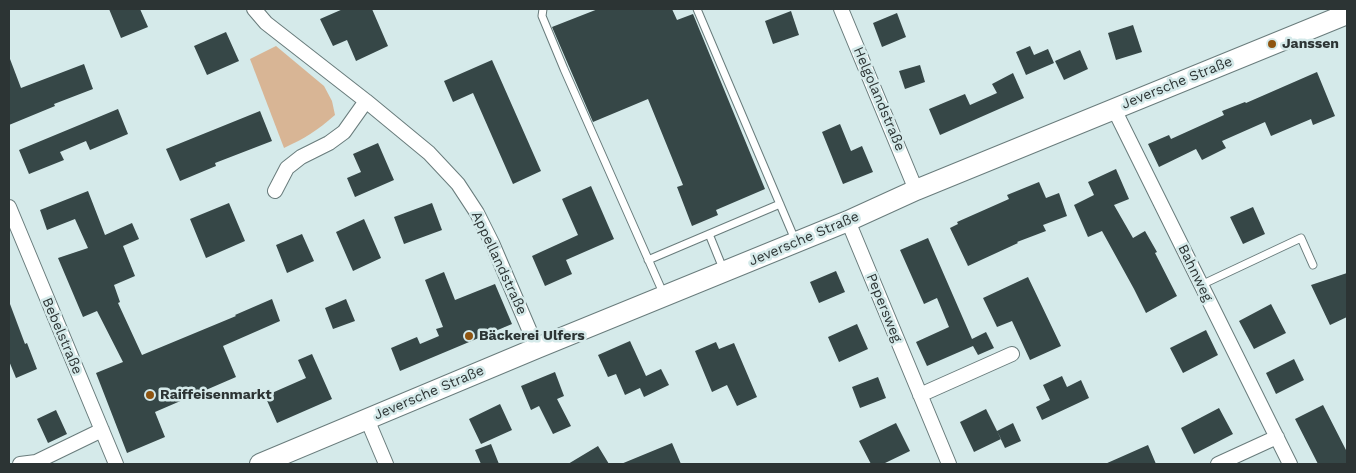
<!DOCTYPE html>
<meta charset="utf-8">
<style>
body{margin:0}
#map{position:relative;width:1356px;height:473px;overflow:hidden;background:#d5eaea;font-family:"Work Sans",sans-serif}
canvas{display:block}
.frame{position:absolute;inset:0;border:10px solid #2c3434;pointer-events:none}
</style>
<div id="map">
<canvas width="1356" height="473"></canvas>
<div class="frame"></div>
</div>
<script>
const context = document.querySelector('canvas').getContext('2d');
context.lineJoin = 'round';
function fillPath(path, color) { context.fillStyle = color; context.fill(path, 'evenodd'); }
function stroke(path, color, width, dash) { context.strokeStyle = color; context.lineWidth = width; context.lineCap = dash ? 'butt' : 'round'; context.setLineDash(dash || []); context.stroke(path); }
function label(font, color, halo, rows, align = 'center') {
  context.font = font + ' "Work Sans",sans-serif'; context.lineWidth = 5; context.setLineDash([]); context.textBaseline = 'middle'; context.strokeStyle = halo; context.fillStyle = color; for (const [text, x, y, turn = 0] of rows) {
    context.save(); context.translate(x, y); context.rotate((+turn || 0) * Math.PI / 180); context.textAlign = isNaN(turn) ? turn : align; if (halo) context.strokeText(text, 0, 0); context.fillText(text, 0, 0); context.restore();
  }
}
fillPath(new Path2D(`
 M276 46 324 86 332 101 335 115C317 131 305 138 284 148L250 59Z`), '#d8b595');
fillPath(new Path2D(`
 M109 9H140L148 27 121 38Z
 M343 9H372L388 46 356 61 347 40 333 46 320 19Z
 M598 9H672L677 20 693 14 765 189 716 210 718 215 692 226 677 187 683 185 648 99 593 122 552 27Z
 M791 11 799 35 773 44 765 21Z
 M897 13 906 37 882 47 873 23Z
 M1133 25 1142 52 1116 60 1108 33Z
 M226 32 239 61 207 75 194 46Z
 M1030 46 1034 55 1048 49 1054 63 1026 75 1016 52Z
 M1080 50 1088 69 1064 80 1055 61Z
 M10 59 21 88 84 64 93 89 54 104 55 106 9 125V60Z
 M492 60 541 171 513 184 473 93 453 102 444 81Z
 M920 65 925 82 905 89 899 71Z
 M1317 72 1335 116 1313 125 1311 119 1271 136 1265 122 1222 141 1226 148 1202 160 1196 149 1159 167 1148 144 1169 135 1171 139 1224 115 1222 111 1245 102 1246 103Z
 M1013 73 1024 98 940 135 929 109 965 94 970 105 997 93 992 84Z
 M118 109 128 134 90 150 86 141 60 152 64 160 29 174 19 150Z
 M260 111 272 141 215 163 216 166 180 181 166 149Z
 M840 124 851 151 862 146 873 172 843 184 822 132Z
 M378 143 394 180 355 197 347 178 361 172 353 154Z
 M1116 169 1129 199 1114 205 1133 238 1145 231 1157 252 1155 253 1177 296 1146 313 1134 289 1102 231 1088 237 1074 205 1094 195 1088 182Z
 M1039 182 1046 198 1059 193 1067 216 1043 225 1046 231 1017 242 1018 243 968 266 950 228 958 224 957 222 1009 199 1007 195Z
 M591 186 614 239 566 260 572 274 545 286 532 256 578 235 562 199Z
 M88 191 105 235 132 223 139 239 123 246 135 276 114 285 120 302 118 303 142 355 236 316 235 315 272 299 280 321 223 346 236 377 155 412 165 437 127 453 96 373 123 362 97 311 83 317 58 258 88 248 75 219 47 230 40 210Z
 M229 203 245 241 206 258 190 219Z
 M432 203 442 230 404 244 394 217Z
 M1253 207 1265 234 1243 244 1230 217Z
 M364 219 381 258 353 271 336 232Z
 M302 234 314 261 287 273 276 245Z
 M928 238 972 339 986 332 994 348 978 355 973 346 927 366 916 342 949 327 937 298 924 304 900 250Z
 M836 271 845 292 819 303 810 282Z
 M444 272 455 300 495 284 512 324 400 371 391 348 417 337 420 344 439 336 436 329 443 327 425 280Z
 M1347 273V317L1330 325 1311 285Z
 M1028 277 1061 346 1030 360 1012 321 997 327 983 298Z
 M346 299 355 321 333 329 325 308Z
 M9 304H10L25 344 27 343 37 369 16 378 9 361Z
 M1271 304 1286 333 1254 349 1239 321Z
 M857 324 868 349 839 362 828 337Z
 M1206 330 1218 355 1183 373 1170 348Z
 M630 341 646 376 661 369 669 385 644 397 640 388 625 395 616 374 608 377 598 355Z
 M716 342 719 349 734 343 757 397 737 406 727 385 712 392 695 351Z
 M312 354 332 399 277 423 265 396 306 378 298 360Z
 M1294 359 1304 380 1276 394 1266 373Z
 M555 372 564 396 557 399 571 426 553 434 539 406 531 410 521 386Z
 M1062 376 1067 387 1081 380 1089 398 1042 420 1036 407 1050 400 1043 385Z
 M878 377 886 398 860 408 852 387Z
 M500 404 512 430 481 444 469 419Z
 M1323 405 1347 452V464H1318L1295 419Z
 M1219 408 1233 434 1194 454 1181 428Z
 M986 409 1001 439 974 452 960 422Z
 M56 410 67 434 48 443 37 419Z
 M896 423 910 451 883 464H871L859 441Z
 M1013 423 1021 441 1005 448 997 431Z
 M672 443 681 464H621Z
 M491 444 499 464H481L475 450Z
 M1148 445 1156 464H1105Z
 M598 446 609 464H568Z`), '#364747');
const lane = new Path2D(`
 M543 9 542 16 564 69 664 295
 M697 9 796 242
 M709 234 724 271
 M648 260 780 204
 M1201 285 1301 238 1313 265`);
const street = new Path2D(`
 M254 9 266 23 366 101 429 153 458 184 477 213 492 243 537 348
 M841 9 916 190
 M1114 109 1290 464
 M275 191 287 168 301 157 329 143 344 132 366 101
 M9 207 116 464
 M848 221 949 464
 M920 395 1012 354
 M367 419 386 464
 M20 464 36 462 102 430
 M1218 464 1277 437`);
const secondary = new Path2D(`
 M260 464 537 348 848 221 916 190 1347 14`);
stroke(lane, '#697c7c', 9);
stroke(street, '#697c7c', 16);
stroke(secondary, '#697c7c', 22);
stroke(lane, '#fff', 7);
stroke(street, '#fff', 14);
stroke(secondary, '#fff', 20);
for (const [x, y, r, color] of [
 [1272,44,5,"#8f5511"],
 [469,336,5,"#8f5511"],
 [150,395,5,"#8f5511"]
]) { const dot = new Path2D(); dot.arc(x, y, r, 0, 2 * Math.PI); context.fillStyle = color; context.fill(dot); stroke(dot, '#d5eaea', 2); }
label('bold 14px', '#2c3434', '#d5eaea', [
 ["Janssen",1282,44],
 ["Bäckerei Ulfers",479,336],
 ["Raiffeisenmarkt",160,395]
], 'left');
label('14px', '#2c3434', '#d5eaea', [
 ["Jeversche Straße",1177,83,-22],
 ["Helgolandstraße",879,99,67],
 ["Jeversche Straße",804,239,-23],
 ["Appellandstraße",499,263,65],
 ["Bahnweg",1195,273,64],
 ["Pepersweg",884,308,68],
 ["Bebelstraße",62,336,67],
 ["Jeversche Straße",429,393,-23]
]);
</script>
